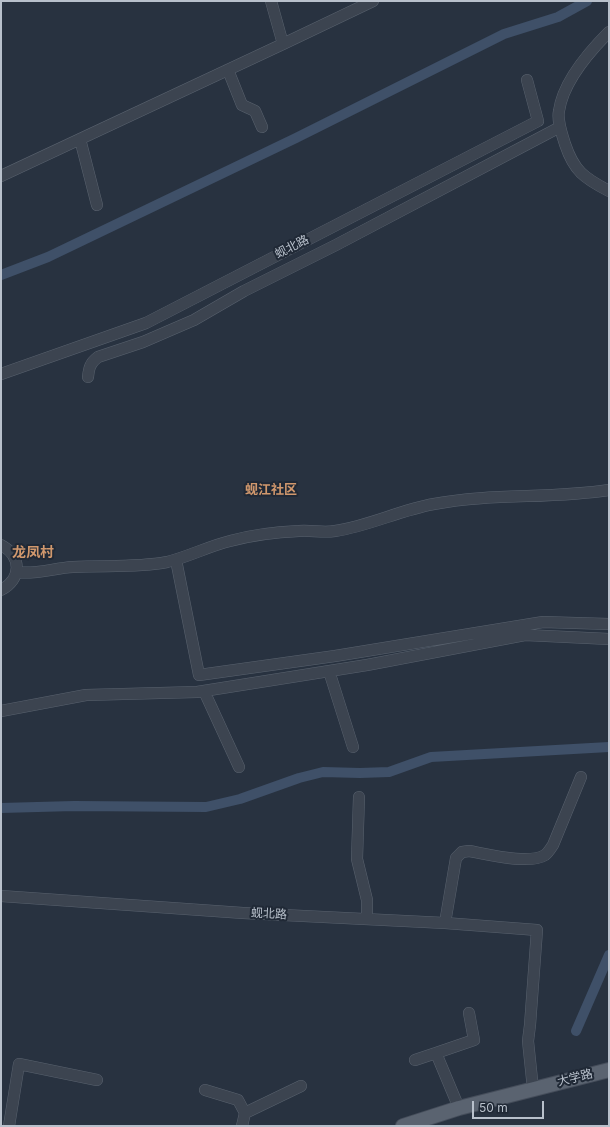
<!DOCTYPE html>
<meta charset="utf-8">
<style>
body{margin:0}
#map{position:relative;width:610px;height:1127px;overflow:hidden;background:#283240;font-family:Inter,sans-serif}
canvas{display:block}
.frame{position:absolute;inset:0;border:2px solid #b8c0cb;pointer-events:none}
.scale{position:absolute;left:472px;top:1101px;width:72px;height:18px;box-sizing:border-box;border:2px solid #b8c0cb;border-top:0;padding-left:5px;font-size:12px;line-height:14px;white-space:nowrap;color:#b8c0cb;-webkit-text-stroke:3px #202936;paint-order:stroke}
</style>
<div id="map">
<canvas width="610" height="1127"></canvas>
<div class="frame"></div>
<div class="scale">50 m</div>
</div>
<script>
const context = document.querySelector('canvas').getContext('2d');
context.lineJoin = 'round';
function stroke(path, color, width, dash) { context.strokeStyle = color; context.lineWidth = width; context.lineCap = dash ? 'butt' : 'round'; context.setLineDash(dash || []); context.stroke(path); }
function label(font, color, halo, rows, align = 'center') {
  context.font = font + ' Inter,"Noto Sans SC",sans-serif'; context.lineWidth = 4; context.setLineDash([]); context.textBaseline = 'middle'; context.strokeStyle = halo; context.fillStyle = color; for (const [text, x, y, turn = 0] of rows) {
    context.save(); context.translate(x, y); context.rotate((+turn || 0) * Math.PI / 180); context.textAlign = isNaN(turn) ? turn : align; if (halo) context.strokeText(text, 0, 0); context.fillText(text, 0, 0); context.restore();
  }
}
stroke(new Path2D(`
 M1 275 48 257 296 138 504 34 558 17 587 1
 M1 808 74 806 206 807 240 799 299 778 323 772 360 773 389 772 431 757 609 747
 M576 1031 609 955`), '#3f5068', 10);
const minor = new Path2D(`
 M271 1 283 44
 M609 32C589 52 563 83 559 111 557 121 562 134 565 144 574 171 584 178 609 191
 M228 70 242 105 255 111 262 127
 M80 139 97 205
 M1 176 283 44 373 1
 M1 374 146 323 538 121 527 80
 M88 377C89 368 90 363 98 357L143 342 194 320 244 291 336 245 560 127
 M1 545C22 556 22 579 1 590
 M176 560 199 675 335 656 543 622 609 624
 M16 572C35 575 54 568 73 567 104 565 136 568 167 562 188 557 209 546 230 541 252 535 276 532 299 531 311 530 323 533 335 531 369 526 400 510 434 504 492 493 551 499 609 490
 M329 671 353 747
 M204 691 239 767
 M1 711 86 695 197 692 367 665 525 635 609 639
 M359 797 357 859 367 900V919
 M1 896 243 913 445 923 537 930 530 1025 528 1041 533 1089
 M445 923 456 858 462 852 469 851C487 854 529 865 545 855 548 853 551 848 553 845L581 777
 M436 1053 474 1040 469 1013
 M415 1060 436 1053 459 1108
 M205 1090 238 1100 245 1113 242 1126
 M245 1113 301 1086
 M9 1126 19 1064 97 1080`);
const major = new Path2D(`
 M403 1126 459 1108 609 1070`);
stroke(minor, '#59626e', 12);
stroke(major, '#454d5a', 16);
stroke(minor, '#3c4450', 11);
stroke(major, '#5a6370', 14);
label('12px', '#b8c0cb', '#202936', [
 ["蚬北路",292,247,-27],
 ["蚬北路",269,914,3],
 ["大学路",575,1078,-14]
]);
label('bold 13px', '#d1986d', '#202936', [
 ["蚬江社区",271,490]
]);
label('bold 14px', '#d1986d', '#202936', [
 ["龙凤村",33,553]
]);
</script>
